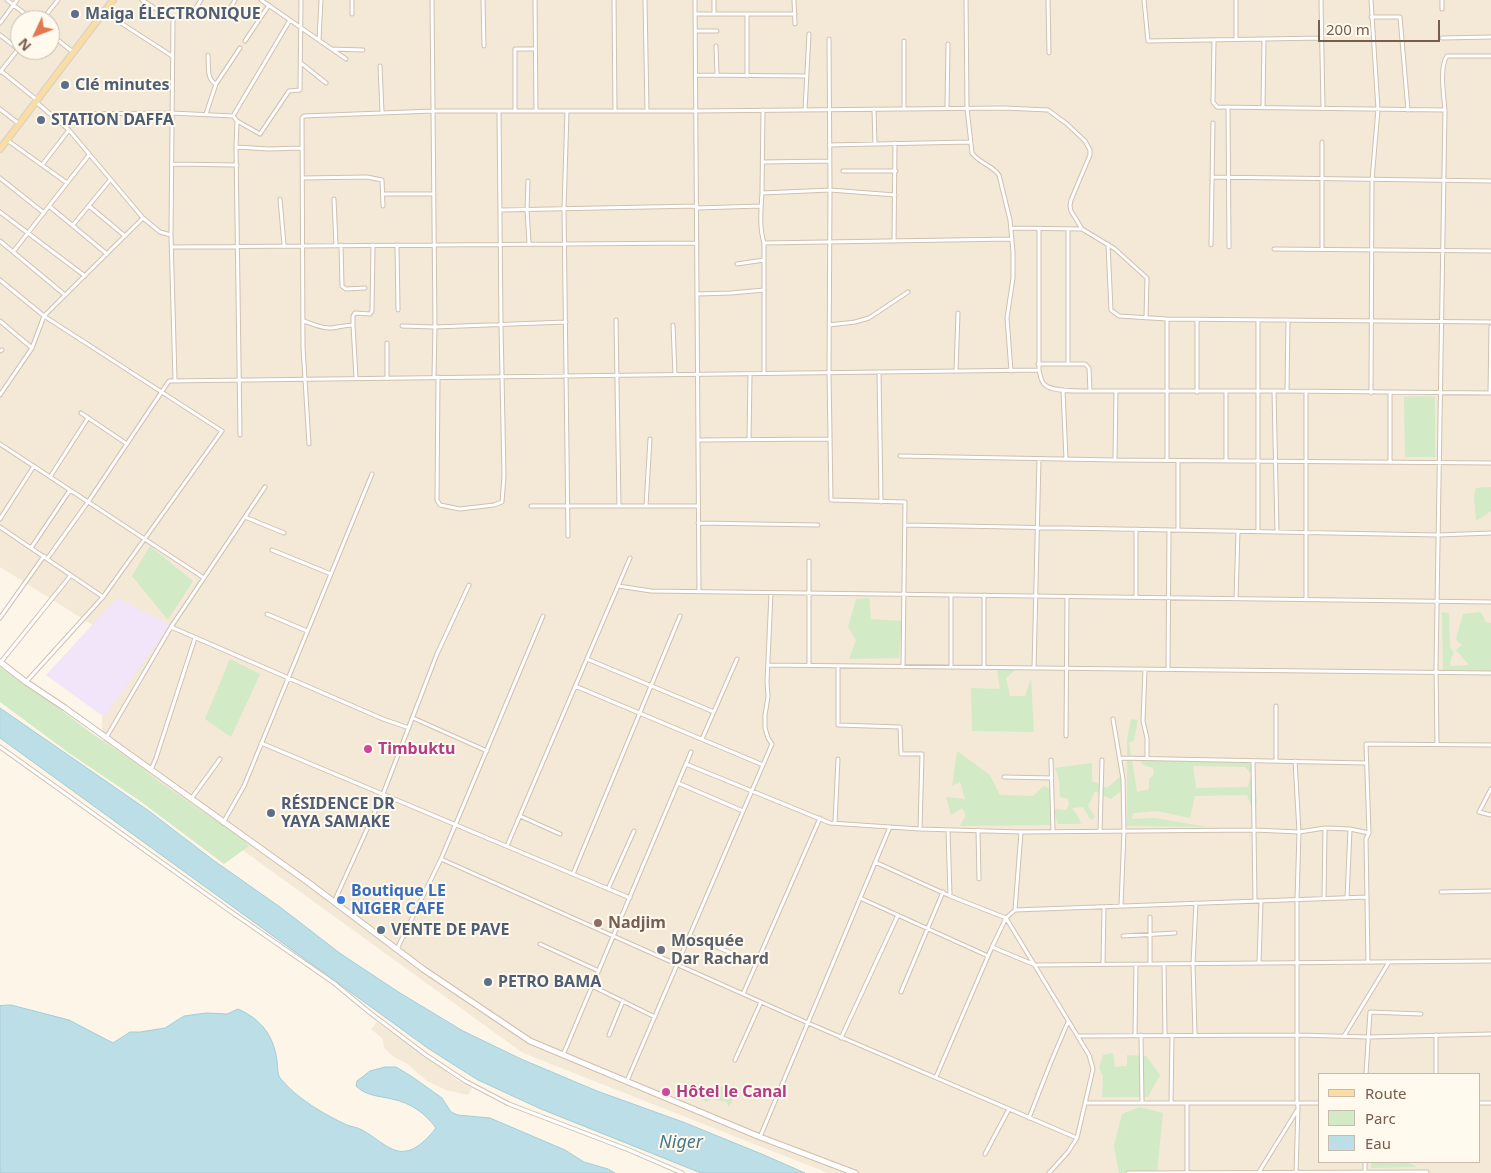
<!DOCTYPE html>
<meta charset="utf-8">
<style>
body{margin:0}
#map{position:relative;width:1491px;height:1173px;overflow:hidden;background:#fcf5e8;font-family:"Noto Sans",sans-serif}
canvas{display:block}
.legend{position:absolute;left:1318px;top:1073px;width:162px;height:90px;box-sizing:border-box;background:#fff9ee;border:1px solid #c8bbad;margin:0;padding:6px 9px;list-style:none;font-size:15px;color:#765d4c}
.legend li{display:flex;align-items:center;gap:10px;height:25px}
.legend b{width:25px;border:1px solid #c8bbad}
.north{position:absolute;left:10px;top:10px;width:50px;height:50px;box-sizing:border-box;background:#fff9ee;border:1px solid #c8bbad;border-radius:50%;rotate:227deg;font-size:14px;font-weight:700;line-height:20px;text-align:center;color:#765d4c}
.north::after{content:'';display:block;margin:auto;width:18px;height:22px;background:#e37750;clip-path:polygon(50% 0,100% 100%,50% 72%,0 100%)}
.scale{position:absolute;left:1318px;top:20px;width:122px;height:22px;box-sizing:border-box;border:2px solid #765d4c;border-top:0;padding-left:6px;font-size:15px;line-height:18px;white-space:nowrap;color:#765d4c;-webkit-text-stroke:4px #fff9ee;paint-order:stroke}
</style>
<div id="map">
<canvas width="1491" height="1173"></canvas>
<ul class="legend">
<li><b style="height:6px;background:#f9dda2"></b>Route</li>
<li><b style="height:14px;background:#d3eac6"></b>Parc</li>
<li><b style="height:14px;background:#bcdee6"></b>Eau</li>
</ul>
<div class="north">N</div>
<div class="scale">200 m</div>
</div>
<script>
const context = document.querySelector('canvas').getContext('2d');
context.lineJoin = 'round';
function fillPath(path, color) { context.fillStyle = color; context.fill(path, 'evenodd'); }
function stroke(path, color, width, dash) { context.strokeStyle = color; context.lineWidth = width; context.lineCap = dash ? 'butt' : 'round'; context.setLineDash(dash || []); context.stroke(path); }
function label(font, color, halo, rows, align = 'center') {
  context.font = font + ' "Noto Sans",sans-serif'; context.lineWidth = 4; context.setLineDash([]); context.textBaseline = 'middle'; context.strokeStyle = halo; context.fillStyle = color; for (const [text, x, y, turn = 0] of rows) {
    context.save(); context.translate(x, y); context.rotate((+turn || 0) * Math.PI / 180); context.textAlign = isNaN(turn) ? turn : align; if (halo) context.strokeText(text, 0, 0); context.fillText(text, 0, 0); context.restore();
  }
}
fillPath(new Path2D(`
 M0 0H1491V1173H828L523 1053 103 749 101 680 115 639 0 567ZM20 20H50V50H20ZM1320 1074H1480V1162H1320Z
 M377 1022 437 1064 457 1080 472 1088 468 1095 446 1090 427 1081 406 1063 394 1057 384 1048 383 1039 371 1029Z`), '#f4e8d6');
fillPath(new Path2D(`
 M117 598 170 625 104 717 46 675Z`), '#f2e4f9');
fillPath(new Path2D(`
 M1427 396 1435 397V457H1405L1404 397Z
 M1491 487V511L1476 521 1474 495 1476 488Z
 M150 546 193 581 168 620 132 576Z
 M869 598 871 619 902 621 899 658 849 659 856 640 848 627 856 599Z
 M1442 612 1449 613 1450 647 1454 653 1451 658 1450 666 1469 665 1456 650 1462 645 1456 639 1463 614 1481 612 1486 622 1491 623V671H1443Z
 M230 659 260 674 231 737 205 719Z
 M0 667 30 689 52 703 90 732 137 764 158 781 244 840 249 846 224 864 140 801 69 753 0 702Z
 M997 669H1016L1006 678 1010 696H1025L1031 679 1034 732 972 731 971 688 1000 689Z
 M1131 719 1138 720 1134 740 1129 743 1137 792 1149 789V779L1154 774 1153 768 1143 765 1138 757 1249 762 1256 771 1250 773 1245 767 1193 766 1196 788 1248 787 1250 777H1255L1257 803 1252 807 1247 795 1195 796 1190 818 1157 811 1133 813 1132 819 1155 818 1208 827 1127 826V740Z
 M957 751 990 775 1000 795 1033 796 1044 786 1052 790 1053 825 960 826 966 815 962 808 951 815 946 797 965 799 960 782 952 786Z
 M1092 763V781L1107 788 1121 776V791L1111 799 1095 791 1088 806 1095 817 1091 820 1083 807 1072 808 1079 818 1081 824H1058L1053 809 1066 810 1069 805 1068 799 1060 797 1059 779 1055 768Z
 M1113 1053 1115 1067 1127 1066V1055L1146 1056 1160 1075 1148 1097H1102L1103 1076 1099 1068 1103 1055Z
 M724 1085 733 1091 732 1102 728 1107 727 1102 712 1099 706 1102 701 1098 704 1087 716 1088Z
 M1139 1107 1163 1113 1157 1173H1119L1114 1146 1122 1114Z
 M1371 1162C1385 1162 1405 1158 1416 1167L1371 1168Z`), '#d3eac6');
const water = new Path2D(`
 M0 708 149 811 213 860 280 907 341 954 400 993 463 1031 521 1059 597 1091 683 1122 764 1155 805 1173H701L541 1109 478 1080 429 1049 0 738Z
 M11 1005 69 1020 113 1043 130 1032H140L165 1028 184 1016 206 1013 227 1014 238 1009C261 1019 274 1036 277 1061 278 1067 277 1075 281 1079 296 1098 325 1115 347 1125 352 1127 357 1127 362 1130 374 1136 385 1148 398 1151 414 1154 427 1139 436 1128 425 1113 411 1103 392 1099 379 1096 366 1096 356 1086L357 1081 370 1071 385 1067H396L411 1076 442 1098 451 1112 458 1115 490 1118 565 1150 584 1162 608 1169 615 1173H0V1006Z`);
fillPath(water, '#bcdee6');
stroke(water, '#a2cdd8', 1);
const minor = new Path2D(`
 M7 0 33 20
 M142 0 173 20 171 235 175 380
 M261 0 346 59
 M432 0 435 327 434 377
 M483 0 484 46
 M535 0 536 111
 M614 0 615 111
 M645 0 647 111
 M695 0 699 592
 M794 0 795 24
 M966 0 967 108 972 153C979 163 992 165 999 175L1010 220 1013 252V278L1007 318 1011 371
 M1048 0 1049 53
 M1144 0 1148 41 1322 38
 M1236 0V39
 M1321 0 1323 108
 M1442 0V9
 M194 11 201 0
 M104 12 172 56
 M227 14 235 0
 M352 14V0
 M696 14H795
 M714 14V0
 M747 14V76
 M1371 17H1400L1408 110
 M42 20 58 0
 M0 23 17 0
 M696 31H717
 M50 34 73 52
 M0 35 18 49
 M1442 38 1491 37
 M829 39 830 190 829 373 831 500 905 502 903 667
 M319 40 321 0
 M1214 40 1213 102 1217 107 1445 110
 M245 41 269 5
 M904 41V109
 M716 46 717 75
 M332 49 363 50
 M208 55C209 66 206 79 216 84
 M301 63 326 83
 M380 66 382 112
 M1 71 37 100
 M0 72 20 47
 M696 75 807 76
 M36 102 69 130 143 218 160 232 171 235
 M1228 107 1229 247
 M1263 107 1264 39
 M947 108 948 44
 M0 109 18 123
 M874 109 875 144
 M763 110 762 193C761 209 759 227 764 243V373
 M805 110 809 34
 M515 111V49H535
 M567 111 564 209 568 536
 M206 114 216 84 240 48
 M233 116 237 121 260 134 289 91 300 90 301 0
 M233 116 290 20
 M237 121 236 147 240 435
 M62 124 71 114 172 113 233 116
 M7 140 67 183
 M1322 142V249
 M829 145 970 142
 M236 147 269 149 301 148
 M763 162 829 161
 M172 164 237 165
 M42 165 69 130
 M843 171H896
 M1212 177 1491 181
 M0 178 44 213
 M303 178 367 177 382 180 383 206
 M528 181 527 210 529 243
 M762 193 830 190 895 195
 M383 194H433
 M280 199 284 245
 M334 199 336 245
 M49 206 107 254
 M89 206 125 236
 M697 208 761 206
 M501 210 697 206
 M0 212 85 276
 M73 225 110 180
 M1011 228 1082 229 1115 249 1147 278 1146 318
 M1068 229V364
 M0 241 65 295
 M894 241 895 143
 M764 243 1012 239
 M1108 244 1111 310 1119 316 1167 319 1491 322
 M341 245 342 286 346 289 365 288
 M397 245 398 310
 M1211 245 1213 123
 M172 247 697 243
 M1274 249 1491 251
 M13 252 89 155
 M737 264 764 260
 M0 280 44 316 222 431 103 597 26 682
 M697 294 731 293 764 290
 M616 320 619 506
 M0 321 32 348
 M304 321C313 324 322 329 332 328 340 327 346 325 353 325L356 378
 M353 325V316L355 313 370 314 372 311 373 245
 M673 325 675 375
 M829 325 855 322 869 318 908 292
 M402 326 435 327 566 322
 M387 343V378
 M0 351 2 350
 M1038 364H1085L1089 368 1090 391
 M1039 370V229
 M956 371 958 313
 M879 372 881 502
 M438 377 437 500 440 505 460 509 494 505 502 502 504 476 501 325 499 111
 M1063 390 1066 459
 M1274 391 1277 532
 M1287 391 1288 320
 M1197 392V320
 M1371 393 1372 180 1378 109 1371 0
 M1490 393 1491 327
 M0 395 32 348 44 316 143 218
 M81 413 127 444
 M698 440 830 439
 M749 440 750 374
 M0 444 204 578
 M309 444 303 347 302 118 304 116 433 111H696L1004 108 1048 110 1067 124 1085 141 1090 150V155L1071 200 1070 206 1071 211 1082 229
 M900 456 1115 460 1491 463
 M1115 460 1116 391
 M1167 460V319
 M1226 461V392
 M1390 462V393
 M50 477 88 418
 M531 506H698
 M646 506 650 439
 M245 517 284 533
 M0 519 34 466
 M698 523 818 525
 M905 525 1438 535 1491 533
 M0 527 103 597
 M1136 529V597
 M1178 530V461
 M1258 532V320
 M31 548 70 490
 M272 550 331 574
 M47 559 88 502 169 381 1039 370C1040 375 1041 382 1045 385 1053 392 1079 391 1090 391H1287L1491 393
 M809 561V665
 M618 586 651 591 1491 602
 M951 595V667
 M1236 599 1238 531
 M1306 600V392
 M267 614 307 631
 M0 618 44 556
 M171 627 383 719 409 728
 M587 659 714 712
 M1 662 71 575
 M769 665 1491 673
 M838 666V725L900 727 901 754H922L920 829
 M984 667V595
 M1034 668 1039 459
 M1145 669 1143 721 1147 738V759
 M1168 669 1169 530
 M575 686 763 765
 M1276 706V761
 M413 718 487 751
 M1113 719 1123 779 1124 831 1121 906
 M1066 736 1067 597
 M106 738 171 627 265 487
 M702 739 737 659
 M261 743 630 898
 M1437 745 1436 668 1445 110C1444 97 1439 67 1447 56H1491
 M0 747 230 911 334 983 369 1012 426 1055 465 1081 509 1104 629 1150 682 1173
 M1120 758 1367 763
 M1051 760 1053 831
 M1253 761 1255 901
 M1295 761 1299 832 1297 900V1103L1298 1106 1296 1173
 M686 764 830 823 920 829 1021 832 1254 830 1299 832 1325 828 1350 829 1369 833
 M151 770 156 758 195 638
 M1004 777 1052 778
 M678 783 743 811
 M1491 789 1479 812 1491 815
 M191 799 220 759
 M520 816 560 834
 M223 823 244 786 372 474
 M835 823 838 759
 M948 830 950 896
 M978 830 979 879
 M1100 831 1102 760
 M507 846 630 558
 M441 859 808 1023 1077 1138
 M875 862 950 896 1006 918 1089 1055 1093 1069 1077 1138 1068 1152 1049 1173
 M573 874 680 616
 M608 889 634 831
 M1441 892 1491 891
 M860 898 988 956
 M1347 898 1350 829
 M1324 899 1325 828
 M334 902 383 794 437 654 469 585
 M1015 910 1021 832
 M690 936 756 963
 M1123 936 1175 933
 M540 944 599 971
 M992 947 1035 965 1491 961
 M397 949 441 859 543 616
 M1368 962 1366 839 1369 833 1366 744 1491 745
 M1259 963 1261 901
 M1103 964 1104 907
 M1150 964V917
 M1164 964 1165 1035
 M592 986 655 1017
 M901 992 943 892
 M743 994 820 818
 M609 1035 623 1001
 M1135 1035 1136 964
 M1141 1035 1142 1103
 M1195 1035 1193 964 1196 903
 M1078 1036 1298 1035 1368 1037 1491 1034
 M1344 1036 1389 962
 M841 1038 898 915
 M563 1055 691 752
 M735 1060 761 1002
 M1366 1074 1370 1012 1421 1014
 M1436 1074V1035
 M936 1077 992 947 1006 918 1015 910 1367 897
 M627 1081 772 744 768 738 765 728V715L768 697 767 682 771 593
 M1086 1103H1320
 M1171 1103 1172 1035
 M1187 1103V1173
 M1480 1103H1491
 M1029 1118 1051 1062 1068 1022
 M760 1137 890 827
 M985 1154 1009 1109
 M1365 1162V1172
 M1259 1172 1298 1109
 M1128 1173 1427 1172`);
const secondary = new Path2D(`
 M0 662 26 682 65 708 309 883 423 969 530 1041 760 1137 855 1173`);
const primary = new Path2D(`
 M0 149 113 0`);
stroke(minor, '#d0c0b0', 5);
stroke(secondary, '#d1beab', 7);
stroke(primary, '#d9d2cd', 8);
stroke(minor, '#fff', 3);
stroke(secondary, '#fff', 5);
stroke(primary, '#f9dda2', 5.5);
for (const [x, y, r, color] of [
 [75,14,5,"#5c6f8a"],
 [65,85,5,"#5c6f8a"],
 [41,120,5,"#5c6f8a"],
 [368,749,5,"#d1479c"],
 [271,813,5,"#5c6f8a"],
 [341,900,5,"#3f7fe0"],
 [598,923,5,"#8d6e63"],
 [381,930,5,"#5c6f8a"],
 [661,950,5,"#6b7280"],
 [488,982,5,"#5c6f8a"],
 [666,1092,5,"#d1479c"]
]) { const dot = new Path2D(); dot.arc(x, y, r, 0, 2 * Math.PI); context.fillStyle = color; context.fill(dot); stroke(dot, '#fff9ee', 2); }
label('bold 16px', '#4e5e75', '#fff9ee', [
 ["Maiga ÉLECTRONIQUE",85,14],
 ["Clé minutes",75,85],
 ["STATION DAFFA",51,120],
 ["RÉSIDENCE DR",281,804],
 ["YAYA SAMAKE",281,822],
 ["VENTE DE PAVE",391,930],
 ["PETRO BAMA",498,982]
], 'left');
label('bold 16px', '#b23c85', '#fff9ee', [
 ["Timbuktu",378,749],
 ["Hôtel le Canal",676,1092]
], 'left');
label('bold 16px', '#366cbe', '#fff9ee', [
 ["Boutique LE",351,891],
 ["NIGER CAFE",351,909]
], 'left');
label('bold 16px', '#785e54', '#fff9ee', [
 ["Nadjim",608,923]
], 'left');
label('bold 16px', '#5b616d', '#fff9ee', [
 ["Mosquée",671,941],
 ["Dar Rachard",671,959]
], 'left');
label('italic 18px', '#467a89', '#fff9ee', [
 ["Niger",681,1143]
]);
</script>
